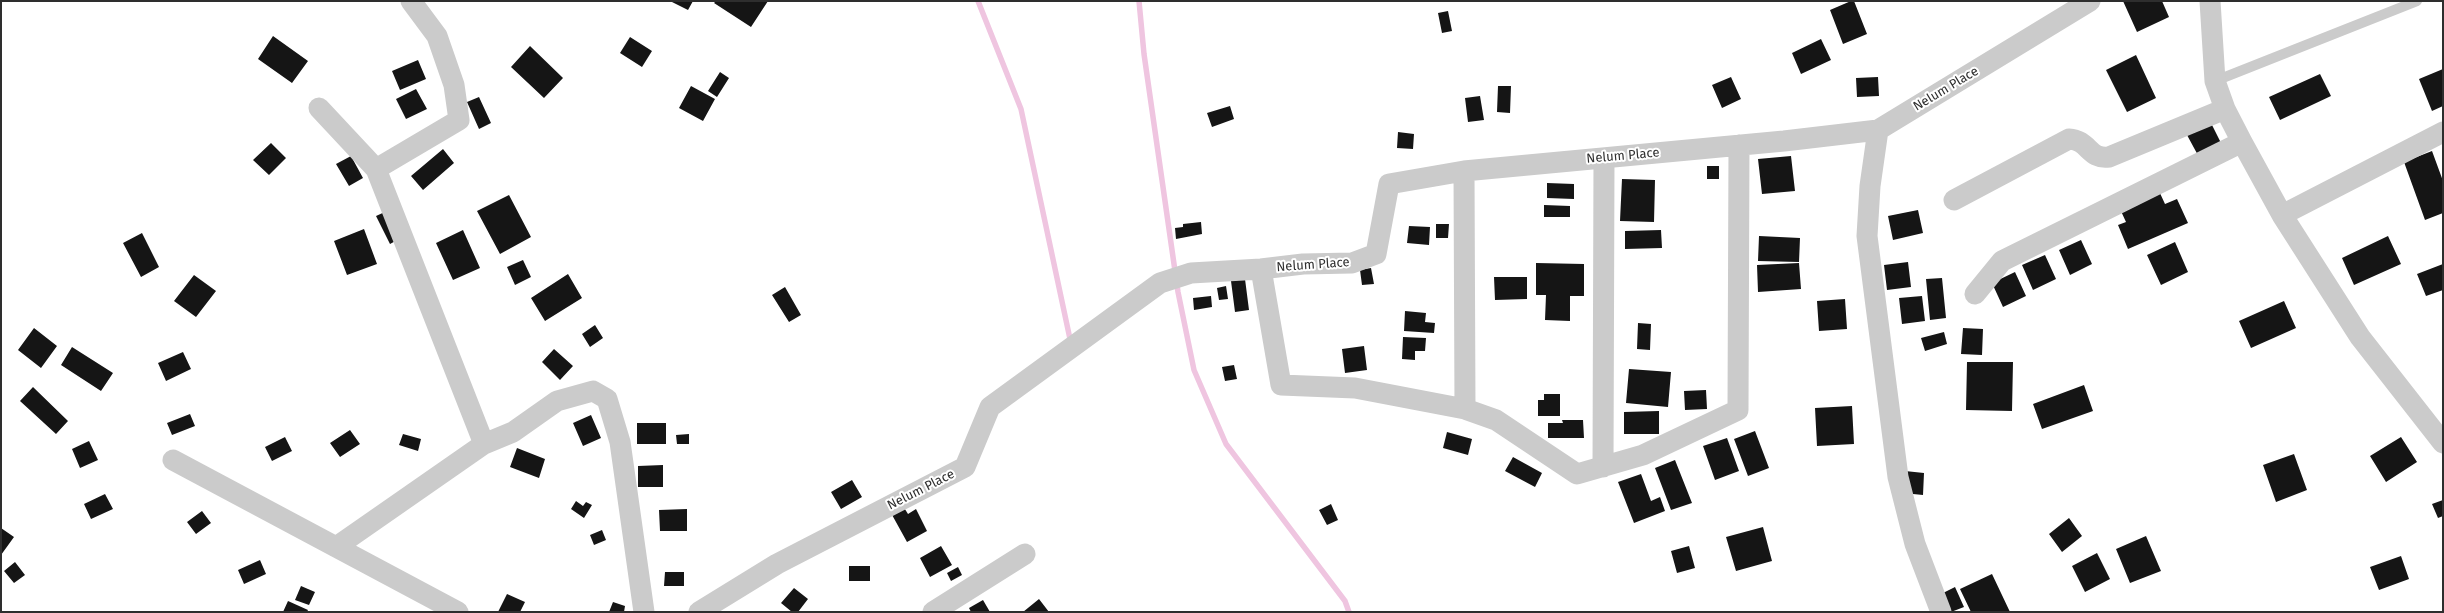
<!DOCTYPE html>
<style>
body{margin:0}
#map{position:relative;width:2444px;height:613px;overflow:hidden;background:#fff;font-family:"Fira Sans",sans-serif}
canvas{display:block}
.frame{position:absolute;inset:0;border:2px solid #2e2e2e;pointer-events:none}
</style>
<div id="map">
<canvas width="2444" height="613"></canvas>
<div class="frame"></div>
</div>
<script>
const context = document.querySelector('canvas').getContext('2d');
context.lineJoin = 'round';
function stroke(path, color, width, dash) { context.strokeStyle = color; context.lineWidth = width; context.lineCap = dash ? 'butt' : 'round'; context.setLineDash(dash || []); context.stroke(path); }
function fillPath(path, color) { context.fillStyle = color; context.fill(path, 'evenodd'); }
function label(font, color, halo, rows, align = 'center') {
  context.font = font + ' "Fira Sans",sans-serif'; context.lineWidth = 4; context.setLineDash([]); context.textBaseline = 'middle'; context.strokeStyle = halo; context.fillStyle = color; for (const [text, x, y, turn = 0] of rows) {
    context.save(); context.translate(x, y); context.rotate((+turn || 0) * Math.PI / 180); context.textAlign = isNaN(turn) ? turn : align; if (halo) context.strokeText(text, 0, 0); context.fillText(text, 0, 0); context.restore();
  }
}
stroke(new Path2D(`
 M978 1 1021 109 1070 339
 M1139 1 1144 54 1178 292 1194 370 1226 444 1345 601 1349 612`), '#efc5e0', 5.5);
fillPath(new Path2D(`
 M670 1H693L688 10Z
 M716 1H768L751 27 714 3Z
 M1851 1H1854L1867 34 1843 44 1830 10Z
 M2123 1H2162L2169 17 2137 32Z
 M1448 11 1452 31 1442 33 1438 13Z
 M273 36 308 61 292 83 258 59Z
 M630 37 652 51 642 67 620 53Z
 M1821 39 1831 60 1801 74 1792 53Z
 M530 46 563 78 544 98 511 67Z
 M2136 55 2156 98 2127 112 2106 70Z
 M418 60 426 79 400 90 392 71Z
 M2443 69V106L2432 111 2419 79Z
 M720 72 729 78 717 97 708 91Z
 M2320 74 2331 96 2280 120 2269 97Z
 M1731 77 1741 99 1722 108 1712 85Z
 M1878 77 1879 96 1857 97 1856 78Z
 M691 86 715 99 703 121 679 108Z
 M1498 86H1511L1510 113 1497 112Z
 M416 89 427 109 406 119 396 99Z
 M1480 96 1484 120 1468 122 1465 98Z
 M479 97 491 123 479 129 467 102Z
 M1230 106 1234 119 1212 127 1207 113Z
 M2211 123 2223 147 2200 159 2187 135Z
 M1398 132 1414 134 1413 149 1397 148Z
 M271 143 286 158 269 175 253 160Z
 M443 149 454 163 423 190 411 176Z
 M2432 151 2443 181V213L2425 220 2404 162Z
 M351 156 363 178 349 186 336 164Z
 M1791 156 1795 191 1762 194 1758 159Z
 M1707 166H1719V179H1707Z
 M1622 179 1655 180 1654 222 1620 221Z
 M1547 183 1574 184V199L1547 198Z
 M2159 191 2165 204 2177 199 2188 223 2128 249 2118 225 2126 222 2120 209Z
 M509 195 531 237 500 254 477 211Z
 M1544 205 1570 206V217H1544Z
 M1918 210 1923 233 1893 240 1888 216Z
 M387 211 401 238 390 244 376 216Z
 M1201 222 1202 234 1176 239 1175 228 1183 227V224Z
 M1436 224H1449L1448 238H1436Z
 M1409 226 1430 227 1429 245 1407 243Z
 M364 229 377 264 347 275 334 241Z
 M463 230 480 268 453 280 436 243Z
 M1661 230 1662 248 1625 249V231Z
 M142 233 159 267 141 277 123 243Z
 M1759 236 1800 238 1799 262 1758 261Z
 M2388 236 2401 264 2354 285 2342 258Z
 M2081 240 2092 264 2070 275 2059 250Z
 M2175 242 2188 272 2161 285 2147 255Z
 M2045 255 2056 279 2033 290 2022 265Z
 M523 260 531 277 515 285 507 267Z
 M1908 262 1911 287 1887 290 1884 265Z
 M1536 263 1584 264V296H1570V321L1545 320 1546 295H1536Z
 M1799 263 1801 289 1758 292 1757 265Z
 M2443 264V290L2426 296 2417 274Z
 M1371 268 1374 284 1362 285 1360 270Z
 M2015 272 2026 296 2003 307 1992 283Z
 M568 274 582 298 545 321 531 298Z
 M194 275 216 291 196 317 174 301Z
 M1494 277H1527V299L1495 300Z
 M1942 278 1946 318 1930 320 1926 279Z
 M1245 279 1249 310 1235 312 1231 281Z
 M1226 286 1228 299 1219 300 1217 288Z
 M785 287 801 315 789 322 772 295Z
 M1211 296 1212 307 1194 310 1193 298Z
 M1922 296 1925 321 1902 324 1899 298Z
 M1845 299 1847 329 1819 331 1817 301Z
 M2284 301 2296 328 2251 348 2239 321Z
 M1405 311 1426 313 1425 322 1435 323 1434 333 1404 331Z
 M1638 323 1651 324 1650 350 1637 349Z
 M595 325 603 338 590 347 582 334Z
 M34 328 57 346 41 368 18 350Z
 M1963 328 1983 329 1982 355 1961 354Z
 M1944 332 1947 344 1925 351 1921 338Z
 M1403 337 1426 338 1425 351H1415V360L1402 359Z
 M1364 346 1367 370 1345 373 1342 349Z
 M72 347 113 373 101 391 61 365Z
 M554 349 573 366 560 380 542 362Z
 M183 352 191 369 166 381 158 363Z
 M1967 362H2013L2012 411 1966 410Z
 M1234 365 1237 379 1225 381 1222 367Z
 M1629 369 1671 372 1668 407 1626 403Z
 M2084 385 2093 411 2042 429 2033 404Z
 M33 387 68 421 56 434 20 401Z
 M1706 390 1707 409 1685 410 1684 391Z
 M1544 394H1560V416H1538V400H1544Z
 M1852 406 1854 444 1817 446 1815 408Z
 M1659 411V434H1624V412Z
 M190 414 195 426 172 435 167 423Z
 M591 415 601 438 583 446 573 423Z
 M1562 420H1583L1584 438H1548V423H1563Z
 M637 423H666V444H637Z
 M350 430 360 444 340 457 330 443Z
 M1755 431 1769 468 1748 476 1734 439Z
 M1447 432 1472 439 1468 455 1443 448Z
 M403 434 421 439 418 451 399 445Z
 M689 434V444H677L676 435Z
 M285 437 292 451 272 461 265 447Z
 M2401 437 2417 462 2386 482 2370 456Z
 M1727 438 1739 471 1715 480 1703 446Z
 M89 441 98 460 80 468 72 449Z
 M517 448 545 459 539 478 510 467Z
 M2294 454 2307 490 2276 502 2263 465Z
 M1513 457 1542 473 1535 487 1505 471Z
 M1675 460 1692 503 1671 510 1655 468Z
 M663 465V487H638V466Z
 M1905 471 1924 473 1923 495 1903 493Z
 M1641 474 1651 501 1660 497 1665 511 1634 523 1618 482Z
 M852 480 862 497 841 509 831 492Z
 M105 494 113 509 91 519 84 504Z
 M2443 500V516L2438 518 2432 504Z
 M576 501 583 506 586 502 592 505 584 518 571 509Z
 M1331 504 1338 520 1327 525 1319 510Z
 M903 506 908 514 916 509 927 531 907 542 891 513Z
 M687 509V531H660L659 510Z
 M202 511 211 523 196 534 187 522Z
 M2069 518 2082 536 2062 552 2049 534Z
 M1763 527 1772 561 1736 571 1726 537Z
 M1 528 14 537 1 555Z
 M602 530 606 540 594 545 590 535Z
 M2146 536 2161 571 2130 583 2116 549Z
 M941 546 952 565 930 577 920 558Z
 M1689 546 1695 568 1677 573 1671 551Z
 M2097 553 2110 579 2085 592 2072 566Z
 M2401 556 2409 579 2379 590 2370 567Z
 M260 560 266 574 244 584 238 570Z
 M15 562 25 575 14 583 4 571Z
 M849 566H870V581H849Z
 M958 567 962 575 951 581 947 573Z
 M665 572H684V586H664Z
 M1992 574 2010 612H1971L1960 589Z
 M301 586 315 592 309 605 295 600Z
 M1955 587 1964 607 1951 612 1943 593Z
 M794 588 808 599 798 612H792L781 603Z
 M507 594 525 602 520 612H498Z
 M1039 599 1049 612H1023Z
 M983 600 990 612H971L969 608Z
 M288 601 308 610 307 612H283Z
 M613 602 625 606 624 612H609Z`), '#151515');
stroke(new Path2D(`
 M2215 81 2417 1`), '#cbcbcb', 10);
stroke(new Path2D(`
 M2210 1 2215 81 2225 109 2242 142 2282 215 2360 337 2443 443
 M319 108 376 169 459 120 454 85 437 36 411 1
 M1878 130 1870 186 1867 236 1898 477 1915 544 1941 612
 M376 169 484 444 513 432 557 401 593 391 607 399 620 442 644 612
 M1464 171 1465 409
 M1954 200 2069 139C2089 140 2089 160 2109 157L2225 109
 M2282 215 2443 132
 M1261 269 1281 385 1355 388 1465 409 1496 420 1577 474 1643 455 1738 410 1739 145
 M1975 294 2002 261 2242 142
 M173 460 458 612
 M1603 467 1604 158
 M336 547 484 444
 M699 612 777 564 965 467 990 407 1160 283 1191 273 1261 269 1303 264 1352 263 1376 254 1389 184 1464 171 1784 141 1878 130 2090 1
 M933 612 1025 554`), '#cbcbcb', 21);
label('13px', '#2e2e2e', '#fff', [
 ["Nelum Place",1946,89,-31],
 ["Nelum Place",1623,156,-5],
 ["Nelum Place",1313,265,-4],
 ["Nelum Place",921,490,-27]
]);
</script>
